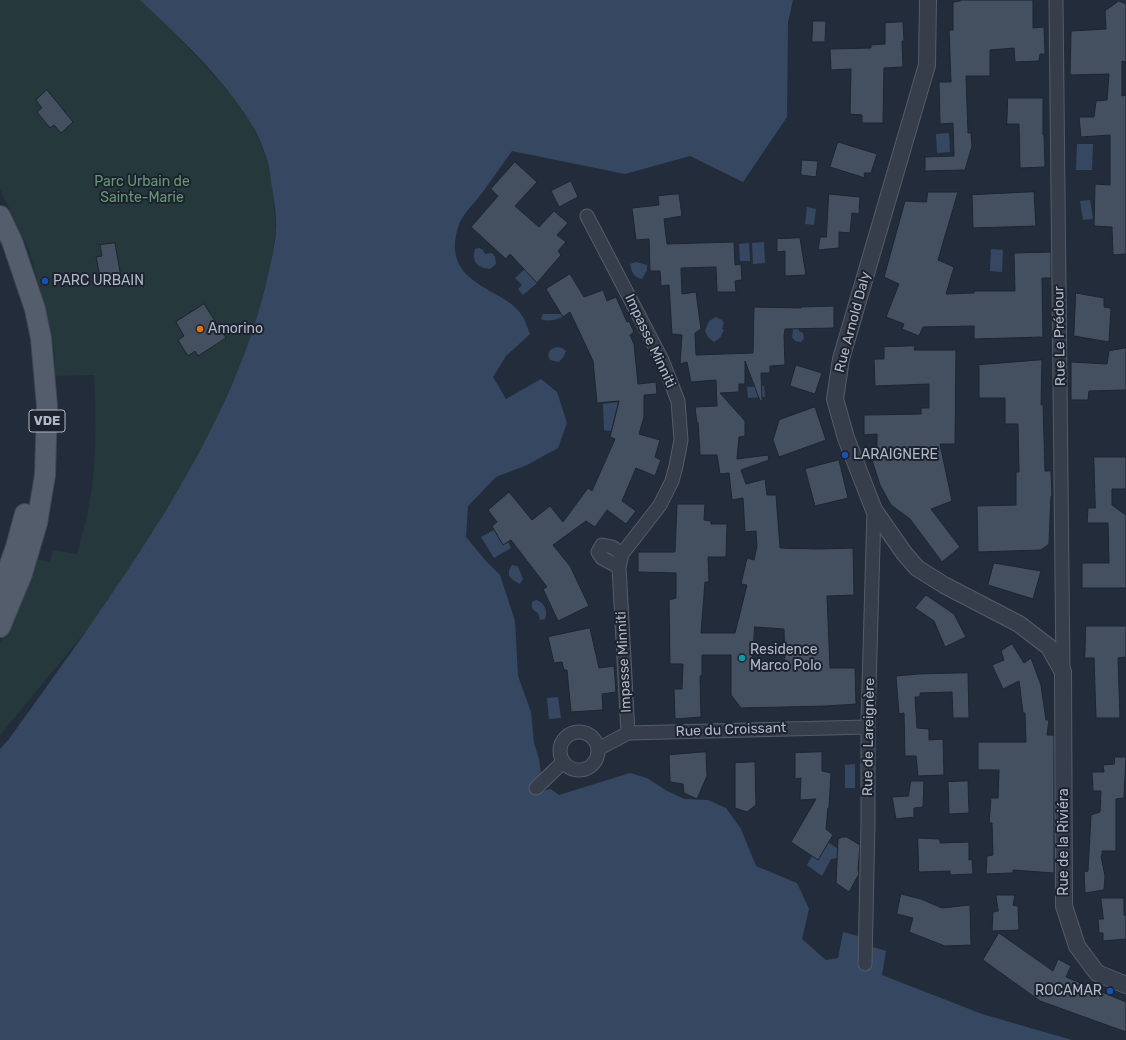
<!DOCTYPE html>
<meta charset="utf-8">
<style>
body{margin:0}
canvas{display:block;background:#232c3a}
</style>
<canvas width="1126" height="1040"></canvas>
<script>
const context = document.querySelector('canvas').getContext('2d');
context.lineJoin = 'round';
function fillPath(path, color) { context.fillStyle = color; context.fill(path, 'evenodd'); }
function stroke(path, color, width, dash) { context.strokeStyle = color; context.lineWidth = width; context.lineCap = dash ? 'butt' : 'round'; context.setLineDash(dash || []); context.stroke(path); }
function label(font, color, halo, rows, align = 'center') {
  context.font = font + ' Rubik,sans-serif'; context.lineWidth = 4; context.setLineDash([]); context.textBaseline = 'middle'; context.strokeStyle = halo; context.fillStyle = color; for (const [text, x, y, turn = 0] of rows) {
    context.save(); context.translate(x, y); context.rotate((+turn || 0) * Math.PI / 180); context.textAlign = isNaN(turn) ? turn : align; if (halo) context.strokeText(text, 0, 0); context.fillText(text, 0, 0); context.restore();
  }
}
fillPath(new Path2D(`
 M0 0H140L172 30 209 70 234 98 253 126 267 159 273 191 276 231 272 258 260 309 242 361 217 419 190 471 146 543 96 619 0 735V643L13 616 35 559 50 562 53 550 77 554C81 538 86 522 89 506 97 463 96 419 94 375L54 376 55 356 50 325 29 250 0 189Z`), '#25383b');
fillPath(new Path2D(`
 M140 0H793L788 22 787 117 743 182 690 156 625 174 512 151C502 165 492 179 482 193 475 202 465 212 460 222 450 247 454 268 477 283 492 294 513 300 523 317 526 323 528 329 530 334L506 356 493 377 506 399 541 379 557 392 567 423 558 448 527 465 496 477 468 506 466 537 486 561 500 575 515 621 518 676 531 712 534 743 539 759 541 774 542 791 551 789 559 795 630 773 647 778 667 791 685 799 708 800 726 808 741 829 756 866 797 883 809 909 802 939 826 960 838 958 843 932 858 936V965L870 966 873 947 886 951 882 975 982 1014 1072 1040H0V749L9 739C63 664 117 590 165 512 208 441 245 368 265 288 269 270 274 252 276 233 277 217 274 198 271 182 270 173 269 164 266 156 262 146 258 134 252 125 223 77 180 38 140 0Z
 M949 133 950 152 937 153 936 134Z
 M1077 144H1093L1092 170H1076Z
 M1090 200 1093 219 1083 220 1080 201Z
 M807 207 816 209 814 225 805 224Z
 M764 242 765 263 753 264 752 243Z
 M749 243 750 261H740L739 244Z
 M479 248 483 250 485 254 492 253 495 257 496 264 490 269C478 268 471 262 475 249Z
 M991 249 1003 250 1002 272 990 271Z
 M636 262 647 265V270L642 279C633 277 632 272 630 264Z
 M525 269 537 283 523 295 518 289 522 285 515 278Z
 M543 314H561L563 317C555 320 548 322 541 319Z
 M716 317 722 320 724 323 722 329 724 330 720 338 714 342 708 337 705 331 709 321Z
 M791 325H799V331L803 333 804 338 801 342 795 341 792 337 793 331Z
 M556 347 562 348 566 351 564 356 559 362 550 360 548 356 550 350Z
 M764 386 765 397 748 398 747 387Z
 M618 402 611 431 604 430 603 404Z
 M494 530 503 545 508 542 511 548 494 558 481 537Z
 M512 565 517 566C519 568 522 577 523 579L520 584 513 580 509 576V570Z
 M536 600C545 603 548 611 545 619L540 620 538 613C533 610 531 609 532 602Z
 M558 697 561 718 549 719 547 698Z
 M855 764V788H845V765Z
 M828 842 838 849 837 858 831 859 822 876 807 865 812 856 818 860Z`), '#364761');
const building = new Path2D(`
 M960 0H1033V28L1044 27 1045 54H1040L1039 61 1015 62 1014 48 990 50V76H966L968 133H971L972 146 965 170 925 171V157L954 156 953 123 940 124 939 82H951L949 30H953V2L960 1Z
 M1119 1 1126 4V62L1122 61V96L1126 95V254L1113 255 1112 227 1094 226 1095 184 1110 185V135L1081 137 1079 117H1094L1096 101 1107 100 1109 74 1070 75 1071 31 1106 29 1105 11Z
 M813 21H826L825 42H812Z
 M903 22 904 41H902L903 67 884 68 883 123H862V115L850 114 851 69 831 70 830 49 871 48V45L885 44V23Z
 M47 90 73 122 61 133 54 125 50 128 37 112 42 108 36 100Z
 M1008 98H1043V135H1044L1045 167 1020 168 1019 124H1007Z
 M838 142 877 154 871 173H864L865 178 830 167Z
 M802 160 818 161 816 177 801 175Z
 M515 162 537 182 515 206 539 227 554 211 568 223 557 235 566 242 558 251 561 255 537 283 510 254 506 259 471 227 498 196 491 189Z
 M571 181 578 197 559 207 551 191Z
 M928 192H958L938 260 954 267 946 294 974 293V291H1015L1014 253 1051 252V278H1042L1043 337 974 339V326L923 327 919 336 902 329 904 324 886 317 899 284 884 277 905 201 926 202Z
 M1034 192 1036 226 973 228 972 195Z
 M679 194 682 216 664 219 667 244 734 242 735 265 741 264 742 280 735 281 736 292H717L716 267 681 268 682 294 696 292 701 329 695 333 696 355 753 353 754 307 801 308V307L834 306V328L785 329 784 336 785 365 770 366V373H761L762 401H760L745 361V384H739V392L720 393 745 421V436L739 437 737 459 768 455 769 460 741 470 746 484 765 479 767 495H776L780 548 820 549 853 548 854 595 827 596 830 668H855L856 704 826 706 741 708 731 695V655H702V676H700L701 717 675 719 674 689H682L683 664H670L669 600 676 598V573L638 572V552H675L677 504H705L704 520 711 521V524H727L726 557H708L709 582H705L701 633H735L747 585 741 584 747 558 754 560 757 546 756 531 745 532 743 498 732 500 729 473 720 474 717 455H700L698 422 697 423 695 407 717 406 716 380 691 382 687 362 680 364 682 335 672 334 669 285 661 286 660 271H650L649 239 636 240 632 208 659 205 658 196ZM755 627 784 629 785 669 752 670Z
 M829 194 860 197 859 214 852 213 850 233 839 232V248L818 250 820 237H826Z
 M800 238 806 275 785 276V251L777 252V239Z
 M115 243 122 283 106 287 104 276 100 277 96 257 102 256 100 245Z
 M570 274 584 297 603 290 607 301 616 297 627 322 629 321 634 332 630 335 634 344 638 384 656 382 657 394 644 395V417L639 434 660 440 655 457 661 460 655 476 636 468 622 501 636 511 626 524 607 510 595 527 586 521 553 545 570 566 589 606 558 621 543 589 547 587 511 540 503 545 492 526 497 522 488 510 509 492 532 520 550 506 563 522 588 488 592 491 615 439 610 437 619 401 597 403 593 361 570 312 563 317 546 289Z
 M1076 293 1104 298V307L1111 308 1109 342 1074 336Z
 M204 304 226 338 198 356 195 351 188 356 178 340 184 336 176 322Z
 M915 346 914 350H956L955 444H940L952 501 931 509 960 547 942 562 910 519 891 505 880 485 872 460H877V434L864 435V415L921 414V408H929V384L875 386 874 359H884V347Z
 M1126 348V390L1089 391 1088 400H1071V362L1107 364 1109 351Z
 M1042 360 1041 405 1043 404 1045 471H1051L1052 496H1051L1049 544 1041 550 978 552 977 506 1016 505V472H1019L1018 424H1005V398H979V365Z
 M796 365 822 373 815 394 790 386Z
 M815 407 826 440 779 457 773 440 779 420Z
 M1094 457H1126V489H1112V505L1126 515V588H1082V563H1109L1108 523H1087L1088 508H1095Z
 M839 460 848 498 815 506 805 469Z
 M994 563 1041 571 1033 599 988 585Z
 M926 595 954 614 966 637 945 647 934 621 915 608Z
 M1086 626H1126V657L1118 658 1120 718H1096L1094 658H1085Z
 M590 628 599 668 614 666 616 692 602 694 603 710 571 712 567 670H564L562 662 554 663 548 637Z
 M1012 644 1024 663 1031 658 1041 685 1046 720H1049L1047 735H1054V873L1013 870V873L986 874 987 856 993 855 992 823H989L991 798H998L999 770H978V742H1026L1025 713H1023L1019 681 1003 689 992 665 1004 660 1001 651Z
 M968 673 969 718H953L952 692 920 693V697H915L917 728 929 729V740L943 739 944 775 918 776 916 756H905L904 713 899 714 896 676 918 674Z
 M706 752 707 776 697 799 684 793 683 784 670 782 669 755Z
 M822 752V771L831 773 829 808H828L826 829 833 835 818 860 791 842 816 799 800 800 801 778 795 779V753Z
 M1115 757H1126L1124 798 1116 799V851H1102V855L1101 856 1105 876 1104 890 1085 893 1084 872 1088 871 1091 815 1100 812 1101 791H1093L1092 772H1104L1103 765 1114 764Z
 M755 762 756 805 747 812 735 808V763Z
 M911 781H924L923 807 914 808V817L896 819 892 797 908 796Z
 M968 781 969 813 949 814 948 782Z
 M842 837H847L860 845 858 870 859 874 849 892 836 883 838 840Z
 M918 838 940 839V843L969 842V860L972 859 973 874 950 875V871L919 872Z
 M901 894 921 899 942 908 970 905 971 945 945 946 909 932 913 918 897 914Z
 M996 895H1015L1013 905 1018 906 1019 930 992 931 993 912 998 911Z
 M1101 898H1124V915H1126V939L1103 941V933H1099L1098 919H1103Z
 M999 933 1053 971 1058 959 1071 966 1066 977 1126 1002V1032L1040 1001 983 960Z`);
fillPath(building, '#444f5f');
stroke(building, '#1d2532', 1);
const minor = new Path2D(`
 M1056 0 1063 672
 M587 216 662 360 678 401 681 440 676 466 672 481 660 505 622 554 619 567 628 733
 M619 567 602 558 598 552 602 545 612 547 622 554
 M560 751a19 19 0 1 1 38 0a19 19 0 1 1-38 0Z
 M598 749 628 733 868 727
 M536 788 563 762
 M865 964 868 822V722L874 510`);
const tertiary = new Path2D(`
 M928 0 927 65 841 359 835 399 846 438 874 510 904 553 917 568 944 585 1019 624 1049 647 1063 672 1064 906 1077 946 1097 973 1126 985`);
const primary = new Path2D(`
 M0 216 12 241 35 309 41 338 47 406 45 475 37 523 22 574 0 627
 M0 592 16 547 25 514`);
stroke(minor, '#545c69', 15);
stroke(tertiary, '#545c69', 18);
stroke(primary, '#3f4754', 22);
stroke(minor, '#363e4b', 13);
stroke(tertiary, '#363e4b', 16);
stroke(primary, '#545d6b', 20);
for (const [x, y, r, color] of [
 [45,281,4,"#1a4fb4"],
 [200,329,4,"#e8710a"],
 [845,455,4,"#1a4fb4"],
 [742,658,4,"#0f9aa8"],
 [1110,991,4,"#1a4fb4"]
]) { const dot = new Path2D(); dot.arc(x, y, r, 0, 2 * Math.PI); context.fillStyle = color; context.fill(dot); stroke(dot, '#1c232f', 1.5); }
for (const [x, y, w] of [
 [47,421,36]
]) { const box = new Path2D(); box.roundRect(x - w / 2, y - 11, w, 22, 3); context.fillStyle = '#1c232f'; context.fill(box); stroke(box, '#b1b9c7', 1); }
label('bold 13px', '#b1b9c7', null, [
 ["VDE",47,421]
]);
label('14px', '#699775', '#1c232f', [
 ["Parc Urbain de",142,182],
 ["Sainte-Marie",142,198]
]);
label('14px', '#b1b9c7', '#1c232f', [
 ["PARC URBAIN",53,281],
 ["Amorino",208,329],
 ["LARAIGNERE",853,455],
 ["Residence",750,650],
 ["Marco Polo",750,666],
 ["ROCAMAR",1102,991,"right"]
], 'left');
label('14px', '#b1b9c7', '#1c232f', [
 ["Rue Arnold Daly",853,322,-75],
 ["Rue Le Prédour",1060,336,-91],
 ["Impasse Minniti",650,341,65],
 ["Impasse Minniti",624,662,-93],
 ["Rue du Croissant",731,730,-2],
 ["Rue de Lareignère",869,737,-89],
 ["Rue de la Riviéra",1064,842,-90]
]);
</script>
